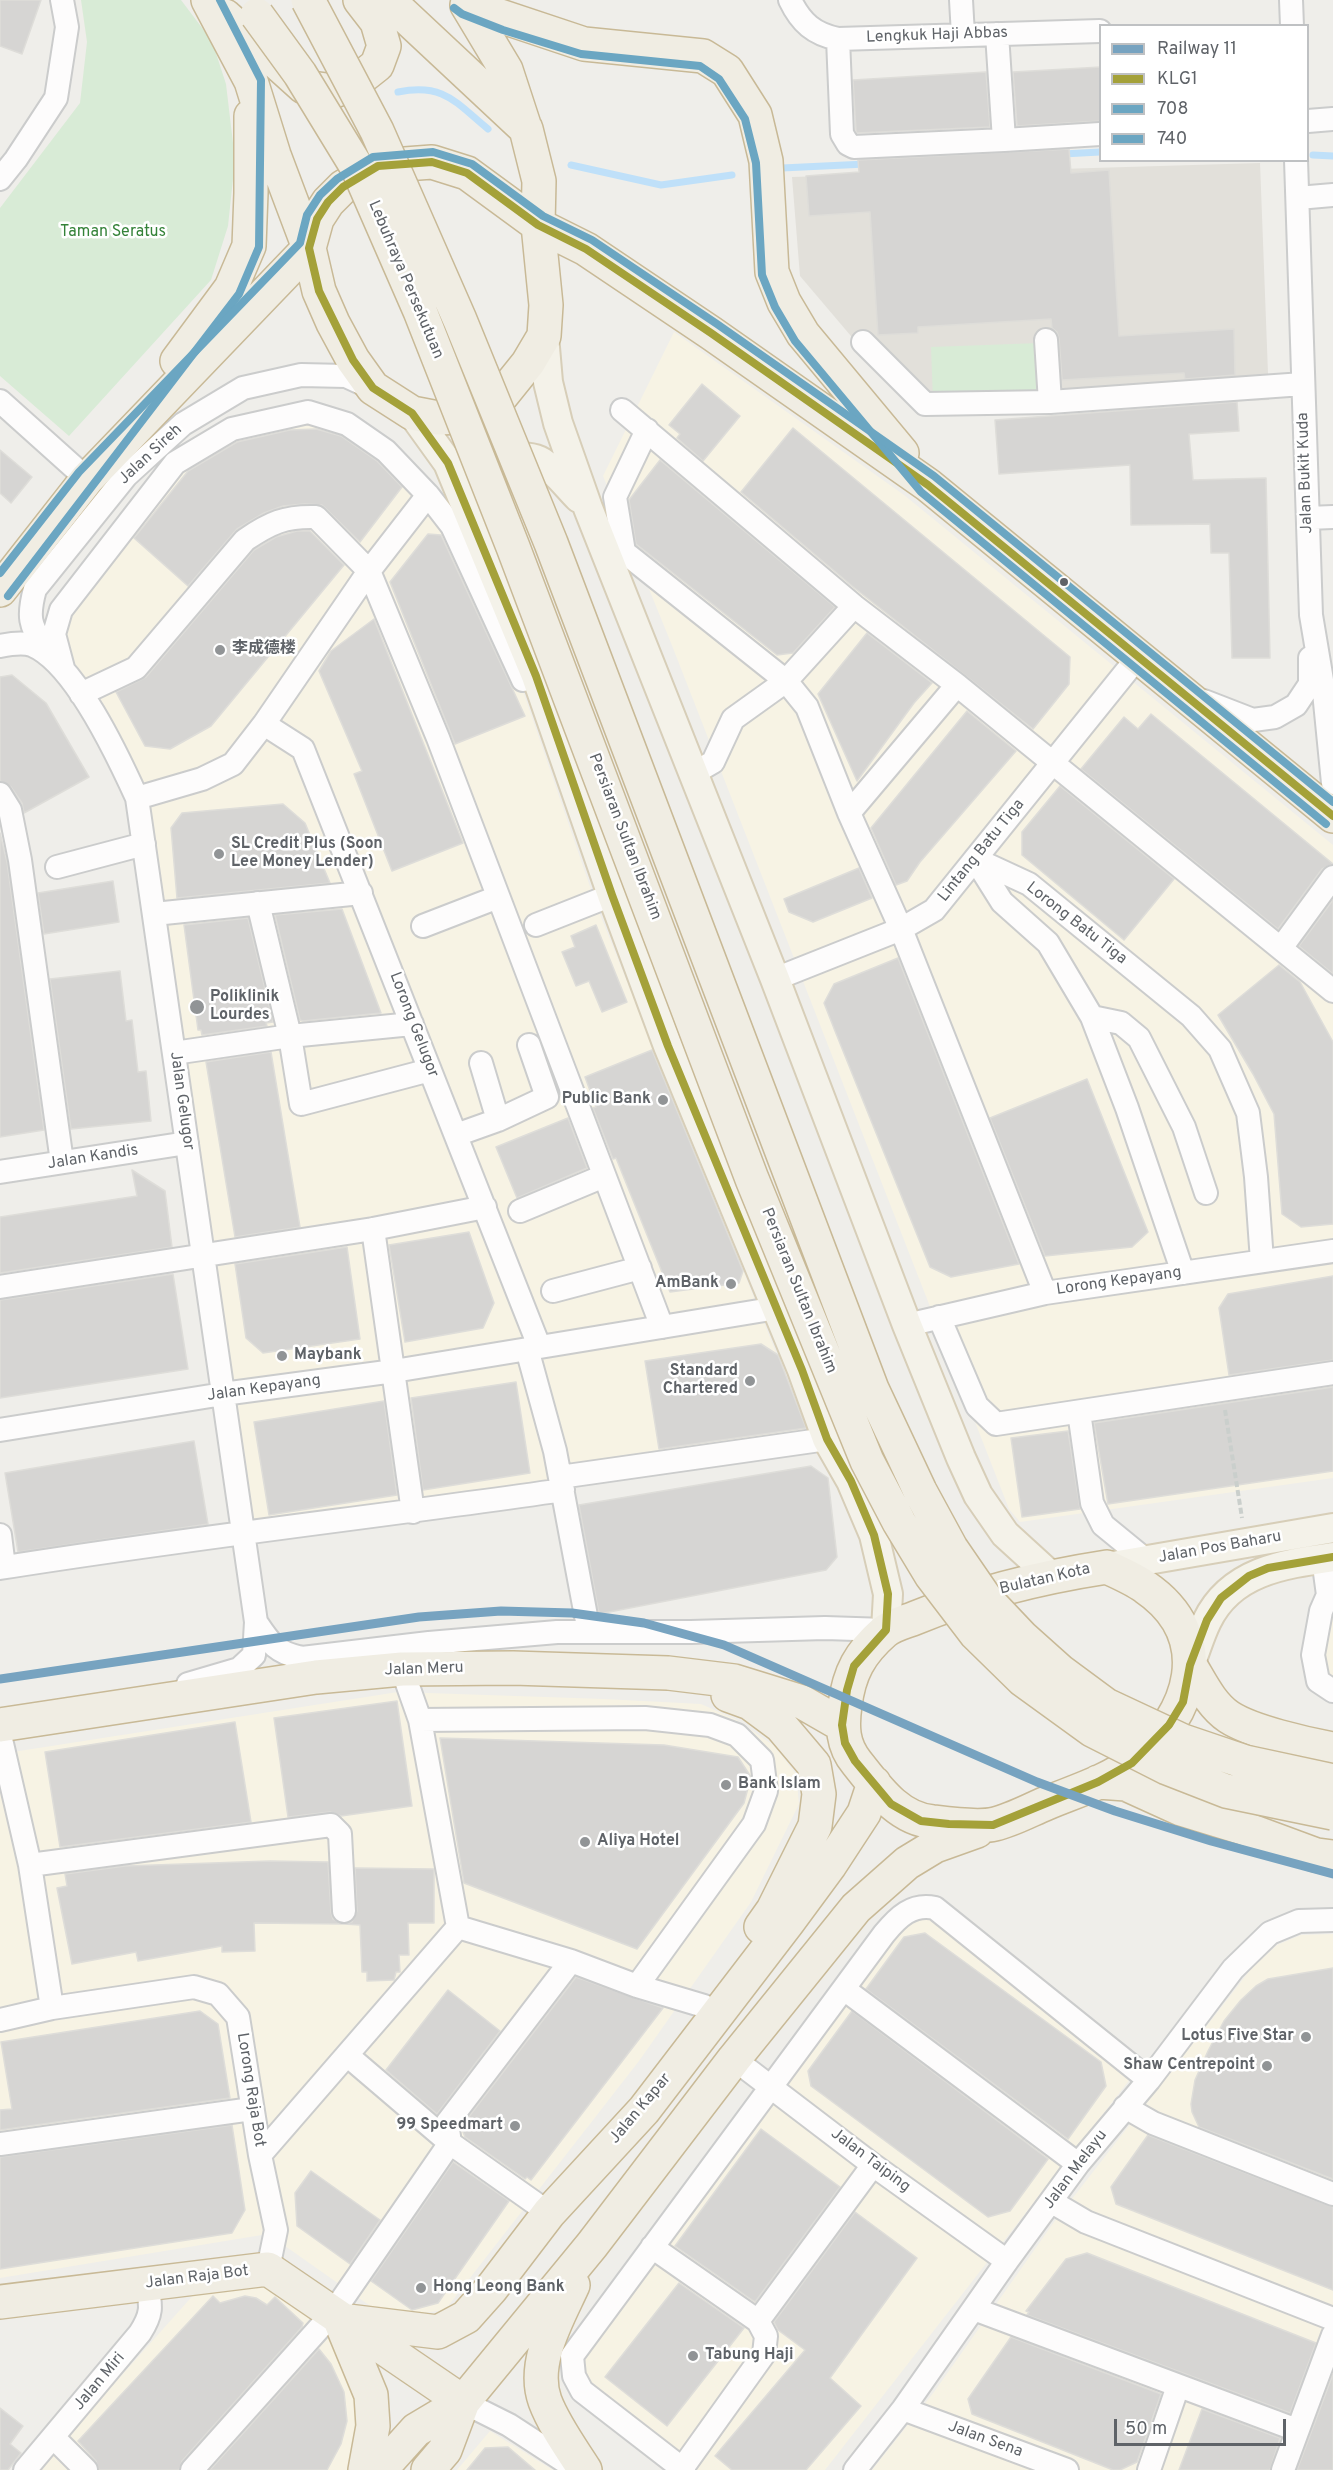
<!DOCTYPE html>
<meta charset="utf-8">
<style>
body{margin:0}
#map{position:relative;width:1333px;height:2470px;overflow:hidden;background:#efeeea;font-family:Overpass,sans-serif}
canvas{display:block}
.legend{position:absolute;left:1099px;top:24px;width:210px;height:138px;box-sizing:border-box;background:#fff;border:2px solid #bfc1c3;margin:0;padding:8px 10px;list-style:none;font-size:18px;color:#5f6368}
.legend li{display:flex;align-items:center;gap:12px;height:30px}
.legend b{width:30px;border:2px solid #bfc1c3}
.scale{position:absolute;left:1114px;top:2419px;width:172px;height:27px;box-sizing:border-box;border:3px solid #5f6368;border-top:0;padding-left:8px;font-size:18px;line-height:21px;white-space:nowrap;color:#5f6368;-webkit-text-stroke:4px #fff;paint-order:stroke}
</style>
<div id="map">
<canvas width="1333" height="2470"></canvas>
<ul class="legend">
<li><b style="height:8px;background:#77a3c0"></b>Railway 11</li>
<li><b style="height:8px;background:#a4a139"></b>KLG1</li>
<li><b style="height:8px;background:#6ba6c2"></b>708</li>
<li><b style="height:8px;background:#6ba6c2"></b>740</li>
</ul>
<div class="scale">50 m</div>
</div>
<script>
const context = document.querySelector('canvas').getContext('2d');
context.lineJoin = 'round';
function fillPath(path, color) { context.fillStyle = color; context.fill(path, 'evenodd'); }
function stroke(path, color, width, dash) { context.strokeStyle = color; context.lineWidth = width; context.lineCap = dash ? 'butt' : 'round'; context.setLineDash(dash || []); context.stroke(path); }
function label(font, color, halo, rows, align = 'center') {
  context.font = font + ' Overpass,"Noto Sans SC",sans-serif'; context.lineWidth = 5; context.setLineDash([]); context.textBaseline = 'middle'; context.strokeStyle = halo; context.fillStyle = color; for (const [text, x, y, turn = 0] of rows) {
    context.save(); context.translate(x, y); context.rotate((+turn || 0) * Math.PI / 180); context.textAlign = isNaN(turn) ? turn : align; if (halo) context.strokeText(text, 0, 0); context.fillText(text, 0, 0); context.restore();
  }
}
fillPath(new Path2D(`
 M674 332 904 495 1333 845V1478L1020 1522 1009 1509 671 643 603 476Z
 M307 418 346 429 385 456 448 529 524 694 597 907 814 1447 250 1524 144 785 86 683 65 655 62 634 67 611 180 466 233 434Z
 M1333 1599V1683L1323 1678 1318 1654Z
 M398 1692 604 1699 701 1704 735 1719 773 1745 796 1774 799 1804 751 1902 639 2061 445 2310 409 2315 376 2310 268 2234 0 2278V1754Z
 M933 1916 1131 2078 825 2470H697L589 2386 582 2372 583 2357 906 1925Z
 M1333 1934V2470H872L934 2392 1054 2222 1251 1969 1277 1945 1301 1935Z
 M266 2284 335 2335 360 2397 349 2470H37L197 2291Z
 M490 2431 553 2470H457Z`), '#f7f3e4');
fillPath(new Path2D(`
 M1260 163 1269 400 918 415 800 276 792 177Z`), '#e2e0da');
fillPath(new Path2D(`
 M81 0H181L212 41 226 84 235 160 228 226 211 280 69 436 0 376V208L80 103 87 42Z
 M1040 343 1042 398 933 401 931 347Z`), '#d8ebd6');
stroke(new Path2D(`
 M398 92C444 83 455 102 488 129
 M1063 154 1100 152
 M1313 155 1333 156
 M571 165 661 185 732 175
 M782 168 866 164`), '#bfe0f9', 7);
const building = new Path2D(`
 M0 0H41L22 54 0 46Z
 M1101 67V121L1017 126 1013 72Z
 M986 72 990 127 857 133 856 131 853 80Z
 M1069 149 1071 173 1109 170 1119 336 1234 329 1235 375 1185 379 1184 373 1062 380 1059 339 1057 332 1052 328 1051 319 918 327V333L878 335 870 212 809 216 806 176 859 172 858 160Z
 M702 384 740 416 703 461 677 438 680 434 669 425Z
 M1237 402 1239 431 1189 434 1193 480 1266 478 1270 658H1232L1229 553H1211L1210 524 1131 525 1130 465 999 474 995 420Z
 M793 428 1070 657 1069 684 1033 729 852 586 741 492Z
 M316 429 341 436 377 461 402 487 360 542 322 505 304 504 283 506 264 513 237 529 188 586 134 538 188 471 237 442 290 430Z
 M0 450 32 477 11 503 0 493Z
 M660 460 835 607 793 653 777 655 636 544 629 500Z
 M297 531H310L344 565 211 726 170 749 145 746 116 692 146 677 254 550 276 537Z
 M428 534 441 535 525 716 455 744 390 582Z
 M374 619 463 843 392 871 354 774 362 771 319 671 331 651Z
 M867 633 932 683 914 703 857 781 818 694Z
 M12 675 46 703 89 777 24 813 22 803 11 787 0 781V677Z
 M967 711 1016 751 920 862 907 881 896 885 871 828Z
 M1151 714 1333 864 1322 869 1278 929 1081 769 1124 717 1138 729Z
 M1060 786 1174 879 1124 940 1022 855V832Z
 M283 804 305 823 330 883 177 898 171 828 182 813Z
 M0 833 7 862 44 1130 0 1137Z
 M859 868 872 898 813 922 789 912 784 899Z
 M113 881 119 922 44 934 38 893Z
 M1333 900V974L1299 946Z
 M342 909 381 1013 303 1021 300 1020 275 915Z
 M248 918 273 1022 266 1023 267 1026 202 1035 201 1030H198L184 925Z
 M596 925 627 1002 602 1012 589 981 576 986 562 952 575 947 571 936Z
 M898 958 1019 1264 951 1277 930 1267 835 1031 824 1003 834 984Z
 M1279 965 1300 982 1333 1042V1224L1301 1227 1282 1214 1274 1114 1253 1074 1218 1015Z
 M120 971 126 1021 132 1020 138 1072 146 1071 151 1121 71 1129 50 979Z
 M652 1050 743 1271 739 1283 670 1292 616 1158 613 1159 593 1108 596 1107 585 1077Z
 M271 1052 300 1227 235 1237 206 1062Z
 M1087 1079 1148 1232 1132 1247 1045 1256 990 1118Z
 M568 1118 587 1168 517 1198 496 1147Z
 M132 1170 165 1191 172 1247 0 1273V1217L137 1196Z
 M469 1232 494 1303 483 1328 405 1342 389 1245Z
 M347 1247 360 1339 263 1353 246 1338 235 1264Z
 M173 1274 188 1369 0 1398V1300Z
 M1333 1276V1360L1229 1375 1219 1308 1228 1294Z
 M761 1344 778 1355 806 1428 659 1449 645 1361Z
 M516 1382 530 1473 423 1490 411 1398Z
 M1333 1387V1471L1108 1504 1094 1423Z
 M384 1401 397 1495 269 1515 254 1422Z
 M1068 1431 1080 1509 1022 1517 1011 1438Z
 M194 1441 208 1524 18 1552 5 1473Z
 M811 1466 828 1478 837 1557 826 1570 599 1614 579 1505Z
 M397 1701 412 1806 341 1816 330 1812 288 1817 274 1718Z
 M235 1722 251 1822 60 1847 45 1752Z
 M440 1738 664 1745 738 1757 751 1777 744 1803 637 1949 464 1883Z
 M270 1861 328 1862 331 1912 333 1919 344 1924 254 1923 255 1951 222 1952V1946L138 1961 136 1952 72 1964 57 1888 67 1886 65 1874 125 1866Z
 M355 1868 434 1869V1923H408L409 1955H399L400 1972H396L394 1980 367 1981V1972H362L360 1925 344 1924 352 1922 357 1911Z
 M925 1933 1101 2062 1106 2086 1068 2139 866 1989 904 1937Z
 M1333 1968V2179L1199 2127 1192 2112 1191 2104 1195 2080 1208 2051 1224 2021 1241 2000 1256 1986 1268 1979Z
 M576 1977 663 2008 531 2180 527 2177 525 2179 465 2137 461 2127Z
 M448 1990 500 2031 437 2114 386 2070Z
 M200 2011 218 2024 230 2098 0 2130V2110L12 2109 1 2042Z
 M852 2011 1048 2159 1010 2211 988 2217 811 2086 808 2071Z
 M232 2125 245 2210 232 2233 0 2269V2157Z
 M761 2129 840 2187 755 2302 675 2246Z
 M1148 2135 1333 2207V2290L1116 2204 1111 2187Z
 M453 2162 509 2201 438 2303 412 2310 371 2281Z
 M311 2171 380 2220 350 2264 297 2226 295 2193Z
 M855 2212 917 2258 830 2378 861 2406 806 2470H732L715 2456 805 2350 778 2330 774 2322Z
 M1087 2253 1316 2343 1290 2413 1027 2315 1029 2312 1026 2311 1066 2259Z
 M679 2283 744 2328 667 2426 605 2377Z
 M213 2296 220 2303 245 2296 256 2298 267 2305 275 2297 303 2323 302 2327 182 2461 179 2470H99L96 2461 78 2441Z
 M1011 2337 1161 2394 1137 2462 1120 2470H1113L972 2414 968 2399Z
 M319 2349 331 2364 344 2392 347 2421 341 2444 327 2470H210Z
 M1333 2374V2470H1297Z
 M0 2408 23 2426 10 2444 21 2453 8 2470H0Z
 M1202 2409 1280 2438 1270 2470H1179Z
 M508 2447 535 2470H467L485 2448Z`);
fillPath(building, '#d6d5d3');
stroke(building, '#deddd9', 1.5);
const minor = new Path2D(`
 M790 0C801 23 814 34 838 39L1100 31
 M961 0 963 35
 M1291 0 1292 26
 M838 39 842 134 848 144 854 147 1004 140 997 34
 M1308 121 1333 119
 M1004 140 1100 134
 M1296 160 1311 615 1324 692 1333 783
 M0 179 16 159 56 98 67 27 62 0
 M1298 198 1333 195
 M1046 340 1050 402
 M863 342 925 404 1050 402 1303 384
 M0 401 87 479
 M622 410 854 606 957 685 1333 991
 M647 430 615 497 624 552 786 681 807 707 849 813 901 929 1045 1293
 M1308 518 1333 517
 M0 646C10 644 22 642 32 645 75 663 118 756 137 798L256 1622 254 1655 239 1669 188 1684
 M47 654C32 626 26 622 35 589L126 476 183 424 243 388 301 375 346 376 372 388
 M63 668 54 634 61 610 175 463 232 429 308 412 347 424 386 451 428 495 452 526 523 680
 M81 694 136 668 245 540C270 523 285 516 316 517L369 571 438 738 662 1327
 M1204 701 1253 720 1275 717 1296 705 1310 684V658
 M264 724 303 749 539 1346
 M694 773 713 762 733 719 786 681 854 606
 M0 794 10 810 20 860 62 1162
 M137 798 202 779 233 764 264 724 369 571 428 495
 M849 813 957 685
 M975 859 1029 884 1191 1016 1220 1049 1248 1113 1256 1177 1262 1261
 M975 859 1002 902 1048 943 1092 1017 1127 1108 1183 1273
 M57 867 144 844
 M258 903 290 1036 301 1104 430 1070
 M154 914 361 893
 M536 925 612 895
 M423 926 498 897
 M1281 948 1333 877
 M775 979 901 929 934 910 1138 657
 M1092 1017 1121 1023 1139 1038 1184 1127 1206 1193
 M174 1053 290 1036 412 1024
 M481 1063 498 1120
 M456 1135 498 1120 547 1097 529 1045
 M0 1172 187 1143
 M520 1211 604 1176
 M373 1229 413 1512
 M0 1287 373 1229 485 1207
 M553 1291 640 1268
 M939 1317 977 1406 996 1424 1333 1373
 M907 1325 1045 1293 1333 1251
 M527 1349 555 1451 589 1632
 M1079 1412 1092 1503 1103 1525 1147 1561
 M0 1430 223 1394 394 1371 777 1308
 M560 1477 827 1439
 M0 1535 4 1567
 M1323 1558 1328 1595 1321 1611 1313 1655 1318 1681 1333 1691
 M0 1568C187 1538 376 1517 563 1490
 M256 1622C270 1643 276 1653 302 1658L429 1643 557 1632H691L825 1628 886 1630
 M402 1669 420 1720 458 1927
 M420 1720 645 1718 710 1725 737 1735 762 1760 766 1791 754 1824 637 1986
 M0 1735 30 1865 52 2008
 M30 1865 331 1825 340 1834 344 1911
 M458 1927 571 1961 637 1986 704 2006
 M844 1989 1078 2164
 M0 2020 52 2008 194 1987 218 1994 238 2017 260 2155 276 2230 268 2269
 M347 2055 450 2143 549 2213
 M734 2059 873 2165 1007 2261
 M1125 2107 1153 2123 1333 2194
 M0 2144 252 2109
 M260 2155 458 1927
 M1052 2202 1086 2222 1333 2319
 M652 2247 758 2321 766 2336 764 2354 681 2470
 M974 2309 1297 2430
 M758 2321 873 2165
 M463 2402 509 2425 578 2470
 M903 2409 1067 2470
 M54 2438 86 2470
 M25 2470 140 2333C153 2313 151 2306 147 2283
 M192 2470 332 2314 450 2143 447 2123 571 1961
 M684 2470 582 2391 574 2376 572 2356 884 1934C898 1917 912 1903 935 1908L1149 2080
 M855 2470 903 2409 1007 2261 1078 2164 1149 2080 1233 1969 1270 1933 1299 1921 1333 1920
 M1149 2470 1178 2386
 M1283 2470 1333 2335`);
const major = new Path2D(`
 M544 336 548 382 558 423 588 508 775 979 907 1325 961 1458 978 1495 1005 1534 1051 1576
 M412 413 448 463 536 676 612 895 668 1046 802 1370 827 1439 851 1481 874 1535 888 1594 886 1630
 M479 492C479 488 478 482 480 478 487 458 526 452 542 462 556 471 567 486 579 498
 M1107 1567 1333 1528
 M1190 1665C1196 1650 1200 1635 1207 1621 1231 1571 1284 1564 1333 1557`);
const highway = new Path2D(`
 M208 0 251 81 274 155 309 248 319 291 333 323 353 360 373 388 412 413 438 418 464 417 499 399 528 363 544 336 546 305 538 225 539 181 526 129 388 0
 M467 5 584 44 703 56 727 71 755 115 766 161 772 272 784 302 803 334 902 453
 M467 5 506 70 524 125
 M225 16 304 87 334 91 353 84 377 65 384 46 377 22 360 0
 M177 361 231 288 249 246 251 193V116
 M0 590 87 479 309 248 317 219 328 202 343 187 378 166 432 162 467 173 538 225 586 249 711 333 928 485 1333 816
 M1107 1567C1120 1573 1134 1579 1145 1587 1217 1636 1193 1716 1133 1762 1109 1781 1076 1791 1047 1803 1030 1810 1012 1820 995 1824 979 1828 949 1824 933 1822 898 1819 877 1788 857 1763 842 1745 842 1726 845 1705 849 1673 860 1653 884 1632 892 1625 905 1622 915 1618 976 1593 1042 1577 1107 1567Z
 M1190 1665C1201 1683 1211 1705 1229 1717 1252 1732 1306 1744 1333 1749
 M728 1695 750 1703 781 1726 814 1765 819 1794 815 1826 773 1910 761 1927
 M0 1725 316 1677 402 1669 513 1668 668 1673 734 1681 802 1702 842 1725
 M1098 1782 1126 1784 1181 1809 1243 1828 1316 1855 1333 1857
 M573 2285C558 2318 531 2363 545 2401 554 2425 571 2448 585 2470
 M0 2302 268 2269 463 2402
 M340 2320 438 2332 466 2317 491 2289 549 2213 644 2110 788 1922 830 1865 864 1813 874 1783
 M340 2320 371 2395 373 2426 365 2470
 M380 2470 416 2430 463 2402
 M428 2470 445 2450 463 2402 592 2245 734 2059 856 1908 907 1863 935 1846 977 1831`);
stroke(minor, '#cbcccc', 26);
stroke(major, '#d7ceb8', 32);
stroke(highway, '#c8b996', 36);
stroke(new Path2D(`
 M1225 1410 1242 1518`), '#cacfcc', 4, [6, 3]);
stroke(minor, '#fdfcfc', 22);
stroke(major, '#f4f2e9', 28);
stroke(highway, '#f0ede3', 33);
const highwayBridge = new Path2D(`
 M308 0 377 131 460 320 551 543 872 1389 920 1491 951 1548 986 1599 1022 1637 1060 1671 1106 1705 1183 1741 1245 1762 1333 1781
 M257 15 300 74 358 169 420 311 513 547 752 1179 867 1461 899 1522 931 1575 976 1634 1023 1680 1092 1730 1167 1768 1226 1791 1333 1813`);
stroke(highwayBridge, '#c8b996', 36, []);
stroke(highwayBridge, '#f0ede3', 33);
stroke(new Path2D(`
 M1333 816 928 485 711 333 586 249 538 225 467 173 432 162 378 166 343 187 328 202 317 219 309 248 319 291 353 360 373 388 412 413 448 463 536 676 612 895 668 1046 802 1370 827 1439 851 1481 874 1535 888 1594 886 1630 854 1666 847 1690 842 1725 845 1743 855 1761 891 1804 921 1821 949 1824 993 1825 1098 1782 1132 1763 1169 1725 1183 1702 1190 1665 1207 1620 1221 1598 1249 1576 1268 1568 1333 1557`), '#a4a139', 8);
stroke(new Path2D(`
 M454 8 462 14 503 30 581 54 700 66 719 79 745 119 756 163 762 275 775 307 795 341 921 492 1326 824
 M8 596 239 294 259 247 261 80 220 0`), '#6ba6c2', 8);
stroke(new Path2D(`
 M0 573 79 472 300 243 307 215 320 195 337 179 373 157 433 152 472 164 543 216 592 240 717 324 934 476 1333 802`), '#6ba6c2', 8);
stroke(new Path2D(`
 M0 1679 419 1617 501 1611 572 1613 644 1623 724 1645 1037 1782 1115 1811 1211 1841 1333 1874`), '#77a3c0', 9);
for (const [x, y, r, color] of [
 [1064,582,5,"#5f6368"],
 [220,650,6,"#919496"],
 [219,854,6,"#919496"],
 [197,1007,8,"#919496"],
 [663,1100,6,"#919496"],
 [731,1284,6,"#919496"],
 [282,1356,6,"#919496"],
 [750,1381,6,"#919496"],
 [726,1785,6,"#919496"],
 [585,1842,6,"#919496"],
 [1306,2037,6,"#919496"],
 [1267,2066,6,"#919496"],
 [515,2126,6,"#919496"],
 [421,2288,6,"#919496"],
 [693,2356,6,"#919496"]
]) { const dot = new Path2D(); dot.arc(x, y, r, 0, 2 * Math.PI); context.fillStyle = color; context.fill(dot); stroke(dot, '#fff', 2); }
label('16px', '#5f6368', '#fff', [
 ["Lengkuk Haji Abbas",937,36,-2],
 ["Lebuhraya Persekutuan",405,280,67],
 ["Jalan Sireh",151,455,-43],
 ["Jalan Bukit Kuda",1306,473,-92],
 ["Persiaran Sultan Ibrahim",624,837,69],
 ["Lintang Batu Tiga",982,851,-51],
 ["Lorong Batu Tiga",1076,924,38],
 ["Lorong Gelugor",413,1025,69],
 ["Jalan Gelugor",181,1101,82],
 ["Jalan Kandis",93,1158,-9],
 ["Lorong Kepayang",1119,1282,-8],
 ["Persiaran Sultan Ibrahim",798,1291,68],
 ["Jalan Kepayang",264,1389,-8],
 ["Jalan Pos Baharu",1220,1548,-10],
 ["Bulatan Kota",1045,1580,-13],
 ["Jalan Meru",424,1670,-2],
 ["Lorong Raja Bot",250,2090,81],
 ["Jalan Kapar",641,2109,-50],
 ["Jalan Taiping",870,2161,37],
 ["Jalan Melayu",1076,2170,-53],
 ["Jalan Raja Bot",197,2278,-7],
 ["Jalan Miri",100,2382,-50],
 ["Jalan Sena",985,2440,20]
]);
label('16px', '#348238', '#fff', [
 ["Taman Seratus",113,233]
]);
label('bold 16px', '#5f6368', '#fff', [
 ["李成德楼",232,650],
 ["SL Credit Plus (Soon",231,845],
 ["Lee Money Lender)",231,863],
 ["Poliklinik",210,998],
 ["Lourdes",210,1016],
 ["Public Bank",651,1100,"right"],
 ["AmBank",719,1284,"right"],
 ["Maybank",294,1356],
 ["Standard",738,1372,"right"],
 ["Chartered",738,1390,"right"],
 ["Bank Islam",738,1785],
 ["Aliya Hotel",597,1842],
 ["Lotus Five Star",1294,2037,"right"],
 ["Shaw Centrepoint",1255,2066,"right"],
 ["99 Speedmart",503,2126,"right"],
 ["Hong Leong Bank",433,2288],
 ["Tabung Haji",705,2356]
], 'left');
</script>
